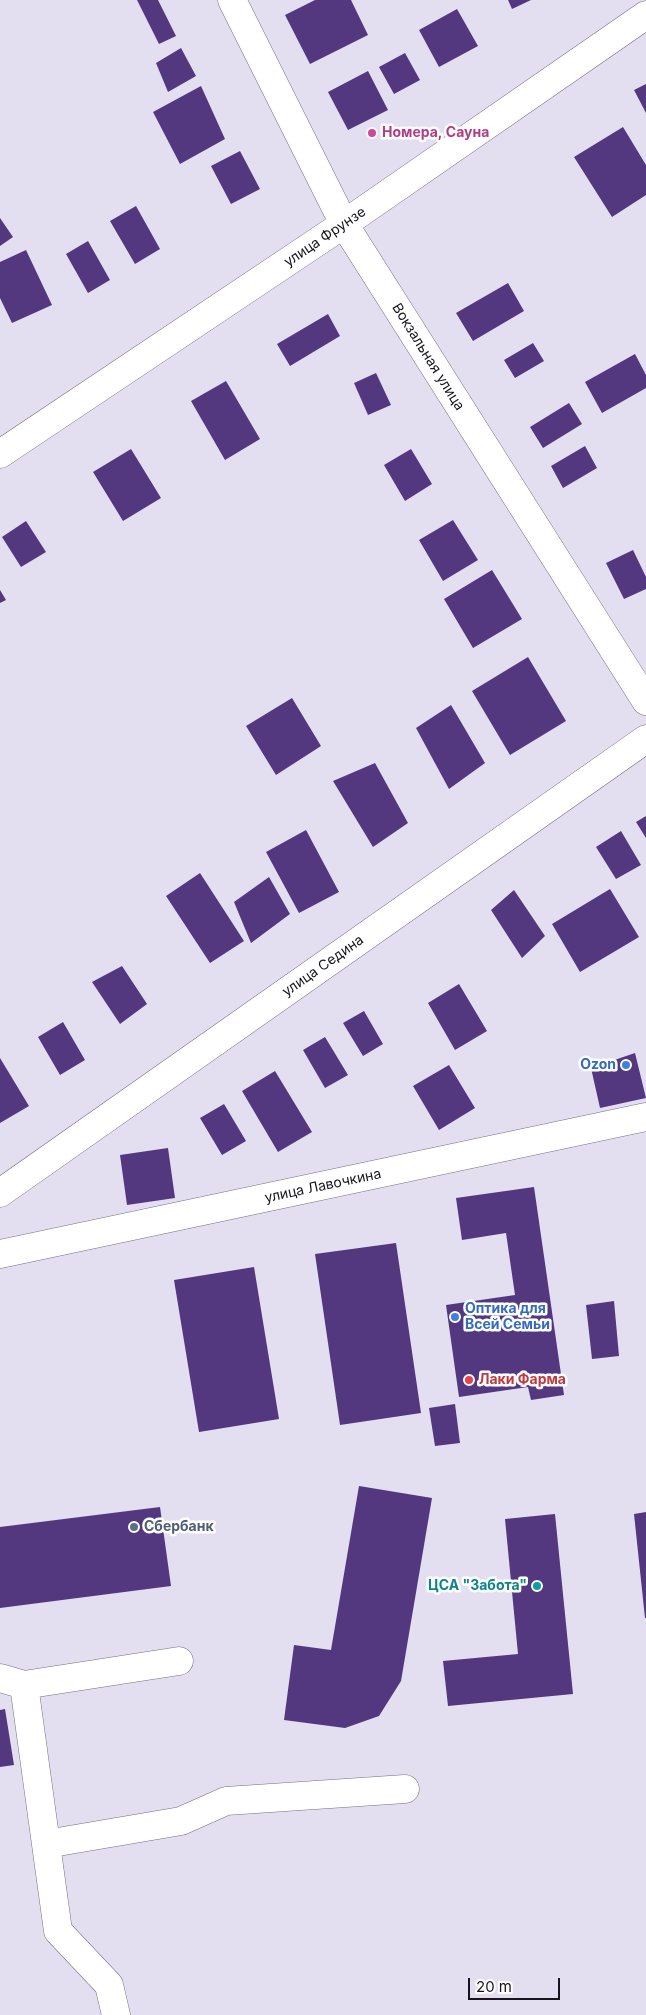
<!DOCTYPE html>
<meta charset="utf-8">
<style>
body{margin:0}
#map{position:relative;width:646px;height:2015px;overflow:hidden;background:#e4def1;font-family:Inter,sans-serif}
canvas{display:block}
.scale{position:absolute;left:468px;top:1978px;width:92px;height:22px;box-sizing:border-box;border:2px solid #17151b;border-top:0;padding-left:6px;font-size:15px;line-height:18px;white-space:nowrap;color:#17151b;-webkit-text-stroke:4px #fff;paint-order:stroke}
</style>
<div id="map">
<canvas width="646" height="2015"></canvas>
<div class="scale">20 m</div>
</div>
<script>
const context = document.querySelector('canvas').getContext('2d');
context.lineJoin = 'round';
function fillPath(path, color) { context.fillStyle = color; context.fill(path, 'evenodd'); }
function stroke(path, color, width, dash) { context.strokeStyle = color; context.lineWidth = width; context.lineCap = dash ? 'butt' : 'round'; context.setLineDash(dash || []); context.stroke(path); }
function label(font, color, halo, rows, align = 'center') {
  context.font = font + ' Inter,sans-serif'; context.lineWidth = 5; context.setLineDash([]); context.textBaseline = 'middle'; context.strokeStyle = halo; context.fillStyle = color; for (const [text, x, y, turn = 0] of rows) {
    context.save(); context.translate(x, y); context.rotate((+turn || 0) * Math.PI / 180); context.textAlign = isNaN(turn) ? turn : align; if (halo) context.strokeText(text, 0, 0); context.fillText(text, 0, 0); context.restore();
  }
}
fillPath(new Path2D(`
 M137 0H158L176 36 159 44Z
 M315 0H351L368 35 310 64 285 15Z
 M508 0H531L512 9Z
 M457 9 478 46 439 67 419 30Z
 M181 48 196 76 168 92 156 63Z
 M405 53 420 80 394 94 379 67Z
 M368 71 388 110 348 130 328 92Z
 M646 84V113L634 90Z
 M201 86 225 139 180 164 153 112Z
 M623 127 646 165V195L612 217 574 157Z
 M240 151 260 189 231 204 211 166Z
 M136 206 160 249 135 264 110 221Z
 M0 218 13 237 0 246Z
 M88 241 110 280 88 293 66 254Z
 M26 250 52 305 12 323 0 298V262Z
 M508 283 524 311 473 341 456 313Z
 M328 314 340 336 290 366 277 344Z
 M533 343 544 361 515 378 504 360Z
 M635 354 646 375V388L602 413 585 382Z
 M376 373 391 405 368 415 354 383Z
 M226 381 260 439 225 460 191 401Z
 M569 403 582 424 543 448 530 427Z
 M585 446 597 468 563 488 551 466Z
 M131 449 161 498 123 521 93 472Z
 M411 449 432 484 405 501 384 465Z
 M453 520 478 560 443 581 419 540Z
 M26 521 46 552 21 567 2 537Z
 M633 550 646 577V589L624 599 606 563Z
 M492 570 522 619 473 648 444 599Z
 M0 590 6 600 0 603Z
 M528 657 566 721 510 755 472 691Z
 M292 698 321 746 276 775 246 726Z
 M451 705 485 763 449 789 416 728Z
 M375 763 408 823 373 847 333 781Z
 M646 816V838L636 822Z
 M306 830 339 892 299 913 266 852Z
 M621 831 641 865 616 879 596 847Z
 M200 873 244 941 210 963 166 896Z
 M269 877 290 914 251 943 234 902Z
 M610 889 639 937 580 972 552 924Z
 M514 890 545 936 522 958 491 910Z
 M122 966 147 1004 120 1024 92 982Z
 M459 984 487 1031 455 1050 428 1003Z
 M364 1011 383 1044 363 1056 343 1023Z
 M63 1022 85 1060 60 1075 38 1037Z
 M325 1037 348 1075 325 1088 303 1050Z
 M635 1053 646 1098 600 1108 591 1068Z
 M0 1058 29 1106 0 1123Z
 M449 1065 475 1108 439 1130 413 1086Z
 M275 1071 312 1132 278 1152 242 1091Z
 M224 1104 246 1141 222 1155 200 1118Z
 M168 1148 175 1198 127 1205 120 1155Z
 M534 1187 564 1395 531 1400 528 1387 459 1397 446 1305 515 1295 506 1233 462 1240 456 1198Z
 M396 1243 421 1413 340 1425 315 1254Z
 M254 1267 279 1419 199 1432 174 1280Z
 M614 1301 619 1356 592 1359 586 1305Z
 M455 1404 460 1443 435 1446 429 1408Z
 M359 1486 432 1498 401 1681 379 1716 345 1728 284 1720 294 1645 331 1650Z
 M160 1507 171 1586 0 1608V1527Z
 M646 1512V1618H645L634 1514Z
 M555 1514 573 1694 448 1706 443 1661 518 1654 505 1519Z
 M5 1709 14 1765 0 1767V1710Z`), '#53377f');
const minor = new Path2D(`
 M232 0 344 224 646 701
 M0 454 344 224 646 15
 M0 1193 646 739
 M0 1254 646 1117
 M0 1678 24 1685 58 1931 109 1985 116 2015
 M24 1685 179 1661
 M46 1844 181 1821 226 1801 405 1789`);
stroke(minor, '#746f7f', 29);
stroke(minor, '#fff', 28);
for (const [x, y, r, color] of [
 [372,133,5,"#d1479c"],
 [626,1065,5,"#3f7fe0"],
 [455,1317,5,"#3f7fe0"],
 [469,1380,5,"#e0444e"],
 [134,1527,5,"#5c6f8a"],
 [537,1586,5,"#0f9aa8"]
]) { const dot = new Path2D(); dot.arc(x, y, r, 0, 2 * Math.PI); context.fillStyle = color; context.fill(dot); stroke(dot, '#fff', 2); }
label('bold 14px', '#b23c85', '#fff', [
 ["Номера, Сауна",382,133]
], 'left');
label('14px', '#17151b', '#fff', [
 ["улица Фрунзе",325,237,-34],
 ["Вокзальная улица",428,357,58],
 ["улица Седина",323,966,-35],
 ["улица Лавочкина",323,1186,-12]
]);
label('bold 14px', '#366cbe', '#fff', [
 ["Ozon",616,1065],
 ["Оптика для",465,1309,"left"],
 ["Всей Семьи",465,1325,"left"]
], 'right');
label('bold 14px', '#be3a42', '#fff', [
 ["Лаки Фарма",479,1380]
], 'left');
label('bold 14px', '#4e5e75', '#fff', [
 ["Сбербанк",144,1527]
], 'left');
label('bold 14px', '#0d838f', '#fff', [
 ["ЦСА \"Забота\"",527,1586]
], 'right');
</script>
